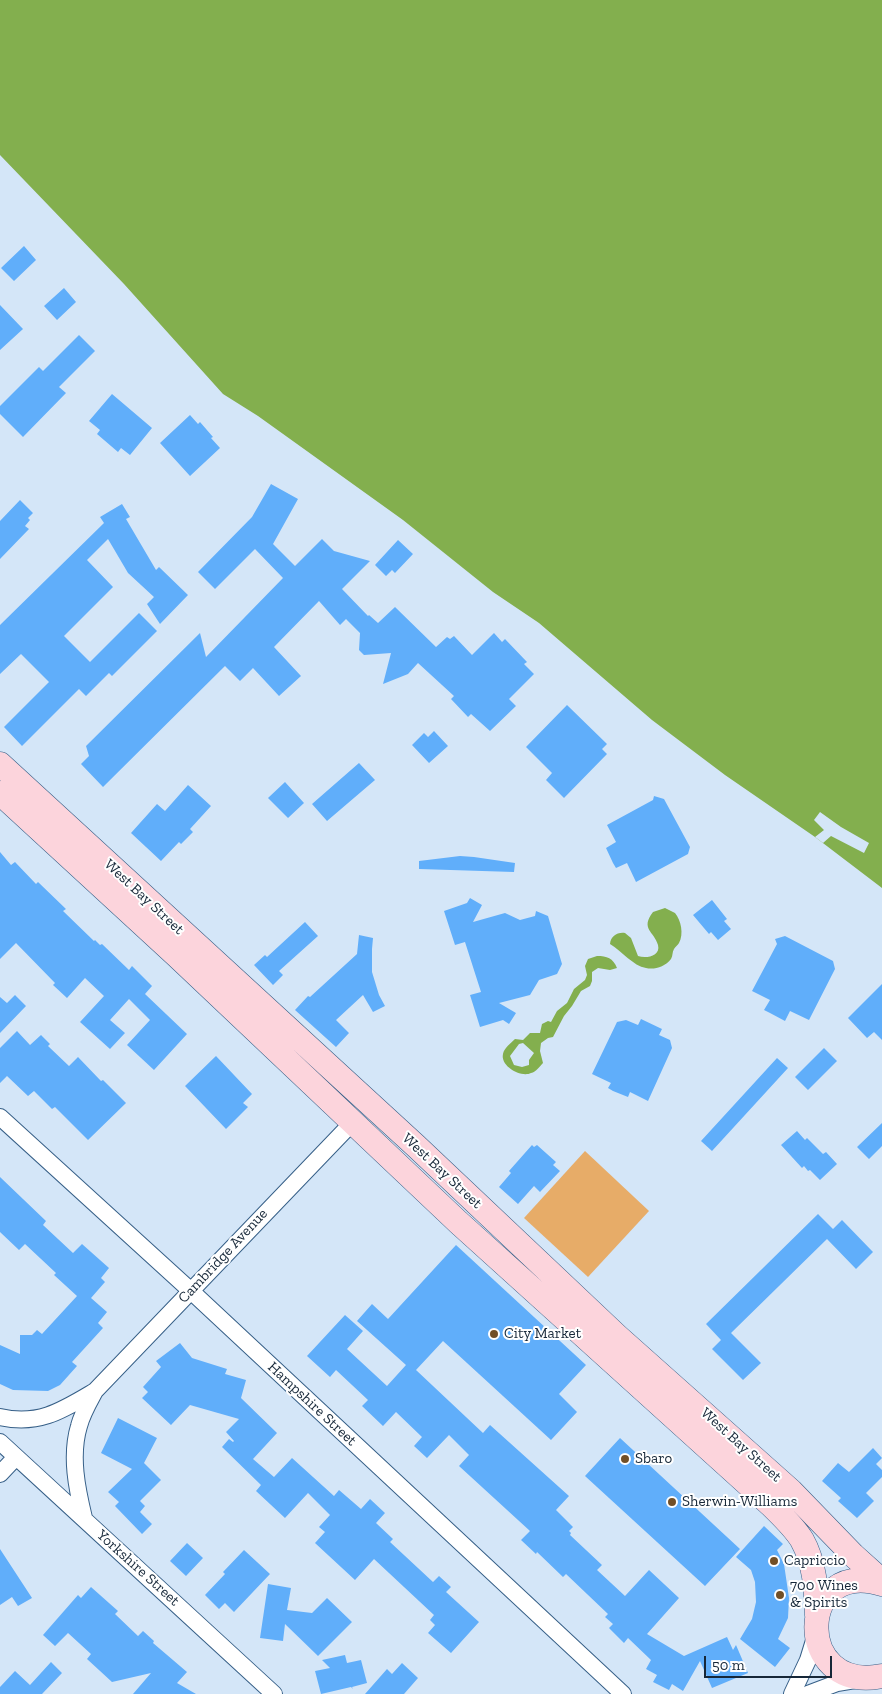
<!DOCTYPE html>
<style>
body{margin:0}
#map{position:relative;width:882px;height:1694px;overflow:hidden;background:#d4e6f8;font-family:"Zilla Slab",serif}
canvas{display:block}
.scale{position:absolute;left:704px;top:1656px;width:128px;height:22px;box-sizing:border-box;border:2px solid #162738;border-top:0;padding-left:6px;font-size:15px;line-height:18px;white-space:nowrap;color:#162738;-webkit-text-stroke:4px #fff;paint-order:stroke}
</style>
<div id="map">
<canvas width="882" height="1694"></canvas>
<div class="scale">50 m</div>
</div>
<script>
const context = document.querySelector('canvas').getContext('2d');
context.lineJoin = 'round';
function fillPath(path, color) { context.fillStyle = color; context.fill(path, 'evenodd'); }
function stroke(path, color, width, dash) { context.strokeStyle = color; context.lineWidth = width; context.lineCap = dash ? 'butt' : 'round'; context.setLineDash(dash || []); context.stroke(path); }
function label(font, color, halo, rows, align = 'center') {
  context.font = font + ' "Zilla Slab",serif'; context.lineWidth = 4; context.setLineDash([]); context.textBaseline = 'middle'; context.strokeStyle = halo; context.fillStyle = color; for (const [text, x, y, turn = 0] of rows) {
    context.save(); context.translate(x, y); context.rotate((+turn || 0) * Math.PI / 180); context.textAlign = isNaN(turn) ? turn : align; if (halo) context.strokeText(text, 0, 0); context.fillText(text, 0, 0); context.restore();
  }
}
fillPath(new Path2D(`
 M585 1151 649 1211 588 1277 524 1218Z`), '#e7ac68');
fillPath(new Path2D(`
 M0 0H882V888L815 837 725 775 652 720 539 623 493 592 403 520 258 416 223 394 124 284 0 155Z
 M665 908 675 913C681 920 684 934 679 943 678 945 675 947 674 949 672 952 673 956 671 959 665 967 654 970 646 968 633 966 622 951 610 944 611 936 617 932 625 933L631 938 638 956C646 959 661 956 658 945 654 931 640 929 653 912Z
 M597 956C607 956 613 958 617 968L610 970 598 968 592 972V981L590 986 581 991 572 1006 564 1016 553 1037 548 1038 541 1043 540 1051 543 1063C540 1066 536 1072 531 1073 521 1078 500 1066 503 1054 504 1048 511 1043 515 1039L523 1040 530 1033H540L542 1024 548 1021 551 1022 557 1011 567 1003 574 989 585 980 587 975 585 966 588 959ZM523 1043 534 1053 529 1060V1065L522 1067 514 1065 510 1056 519 1044Z`), '#83af4e');
fillPath(new Path2D(`
 M820 812 841 827 869 843 864 853 831 836 823 843 815 837 824 830 814 820Z`), '#d4e6f8');
fillPath(new Path2D(`
 M24 246 36 260 14 281 1 268Z
 M64 288 76 302 57 320 44 306Z
 M0 305 23 329 0 350Z
 M79 335 95 351 59 387 66 393 23 437 0 414V406L39 367 43 371Z
 M112 394 152 428 130 455 121 448 118 452 97 434 100 430 89 421Z
 M190 415 198 424 200 422 213 437 211 438 220 448 190 476 160 443Z
 M271 484 298 499 273 544 295 566 322 539 334 551 370 561 342 589 368 616 369 615 378 623 395 607 436 647 447 637 450 639 454 636 472 655 494 633 502 642 505 639 527 662 524 664 534 674 509 699 516 706 490 731 471 714 468 717 451 699 454 696 418 663 408 674 383 684 391 653 364 655 359 650 360 633 346 619 340 625 319 601 274 647 301 676 279 696 253 668 240 681 225 666 103 787 81 764 89 756 86 746 200 633 206 657 283 578 255 549 215 589 198 572 252 517Z
 M20 500 33 513 28 518 30 520 25 526 29 529 0 559V521Z
 M122 504 130 517 126 519 156 570 159 567 188 595 160 624 147 604 154 597 128 573 108 539 87 560 113 587 64 636 90 662 139 613 157 631 112 676 109 673 86 696 79 689 22 746 4 727 49 682 21 654 0 674V625L104 523 100 517Z
 M398 540 413 554 395 573 392 570 386 576 375 565Z
 M567 705 607 744 602 749 607 754 564 798 546 780 552 773 526 747Z
 M434 731 448 746 429 763 412 745 424 733 428 737Z
 M359 763 375 780 327 821 312 804Z
 M285 782 304 803 288 818 268 798Z
 M188 785 211 806 190 829 193 832 181 844 179 842 161 861 131 833 157 804 165 811Z
 M654 796 664 799 690 847 688 854 636 882 627 863 616 868 613 863 606 848 616 842 607 825 653 800Z
 M0 852 11 865 15 862 36 884 38 882 66 909 63 911 94 941 95 940 100 945 102 944 129 970 132 966 152 986 145 994 187 1034 154 1070 127 1045 150 1020 129 999 110 1020 125 1033 110 1049 80 1022 104 996 85 978 67 998 53 985 55 983 16 943 0 959Z
 M460 856 474 857 515 863 514 872 419 869V861Z
 M470 898 482 905 473 922 505 913 520 920 535 916 536 911 548 916 562 964 557 974 539 980 530 995 499 1003 516 1013 509 1024 503 1020 480 1027 470 995 481 992 465 942 455 945 444 911 467 903Z
 M712 900 727 919 724 921 731 929 718 940 711 932 709 934 693 915Z
 M305 922 318 936 279 971 283 975 273 985 254 965 265 955 267 957Z
 M359 935 373 938 372 949V972L379 995 385 1006 373 1012 363 995 336 1020 349 1033 336 1047 295 1010 308 996 310 997 357 954Z
 M785 936 833 961 835 969 809 1020 790 1011 785 1021 770 1013 764 1010 770 1000 752 991 777 944 775 939Z
 M882 984V1040L874 1032 867 1038 848 1018Z
 M15 995 26 1006 0 1033V997L7 1003Z
 M641 1019 662 1029 659 1035 670 1040 672 1048 648 1101 630 1092 628 1097 613 1091 608 1088 611 1083 592 1074 617 1022 626 1020 638 1025Z
 M17 1031 30 1045 41 1035 50 1044 48 1046 69 1066 78 1057 101 1081 103 1080 126 1103 88 1140 55 1107 52 1109 34 1091 28 1096 7 1076 0 1083V1048Z
 M824 1048 837 1061 808 1090 795 1077Z
 M216 1056 252 1094 243 1103 248 1107 226 1129 185 1086Z
 M777 1058 788 1068 712 1151 701 1141Z
 M882 1123V1146L869 1159 857 1147Z
 M797 1131 805 1140 807 1138 823 1154 826 1152 837 1164 820 1180 810 1170 808 1171 804 1166 802 1168 781 1145Z
 M532 1145 534 1147 537 1145 556 1162 553 1165 560 1171 540 1192 534 1186 518 1204 499 1187 511 1173 509 1171Z
 M0 1177 46 1221 43 1225 73 1253 82 1244 109 1268 101 1278 105 1282 91 1298 107 1312 98 1323 103 1328 72 1362 77 1366 60 1385 48 1391 13 1390 0 1384V1345L20 1354V1335H32L37 1330 42 1334 77 1296 54 1275 56 1273 25 1244 19 1250 0 1232Z
 M818 1214 833 1229 842 1220 873 1252 856 1269 827 1239 731 1333 761 1363 743 1380 712 1349 721 1340 706 1324Z
 M456 1245 586 1365 559 1394 577 1412 551 1440 443 1341 416 1370 483 1433 490 1425 569 1496 556 1510 573 1527 569 1531 571 1533 570 1535 602 1565 597 1570 625 1596 649 1570 679 1598 647 1634 684 1656 727 1637 733 1650 736 1645 748 1673 712 1688 700 1661 683 1691 672 1684 669 1690 653 1682 657 1675 646 1669 651 1660 628 1638 624 1643 609 1628 613 1624 605 1617 608 1614 566 1574 563 1577 537 1552 536 1554 521 1540 530 1531 459 1466 469 1455 449 1435 427 1458 414 1446 422 1437 396 1412 383 1426 362 1406 368 1400 336 1370 330 1377 307 1356 345 1315 363 1331 347 1349 387 1386 406 1365 357 1321 372 1304 388 1319Z
 M180 1343 192 1358 227 1369 225 1374 246 1380 241 1398 277 1433 253 1459 274 1477 292 1458 334 1496 339 1490 361 1509 370 1499 385 1513 376 1523 393 1539 390 1542 433 1582 439 1576 451 1587 446 1592 479 1622 451 1653 428 1633 435 1625 430 1620 434 1615 374 1559 355 1580 315 1543 325 1532 319 1527 330 1515 308 1493 285 1518 256 1491 261 1485 222 1447 229 1439 233 1442 234 1441 226 1432 239 1419 190 1405 171 1425 142 1398 148 1392 143 1387 161 1367 156 1361Z
 M118 1418 157 1438 144 1463 161 1480 140 1501 145 1506 140 1512 152 1524 142 1534 115 1506 119 1502 108 1492 132 1469 101 1453Z
 M620 1438 740 1549 705 1586 585 1476Z
 M873 1448 882 1458 876 1464 882 1470V1477L866 1493 874 1501 857 1518 838 1501 841 1498 822 1481 838 1463 849 1472Z
 M764 1526 783 1544 777 1550 784 1564 789 1598 788 1618 778 1639 790 1648 775 1667 740 1639 752 1619 756 1602 755 1582 751 1570 736 1557Z
 M187 1543 203 1558 186 1576 170 1561Z
 M0 1549 32 1598 18 1606 12 1597 0 1605Z
 M244 1550 270 1574 234 1612 225 1603 219 1609 205 1595 225 1574 223 1572Z
 M268 1584 291 1588 287 1610 312 1613 327 1598 352 1622 318 1656 285 1624 283 1641 260 1638Z
 M91 1587 118 1611 115 1614 138 1636 143 1631 154 1641 153 1643 187 1672 177 1683 196 1694H133L151 1673 112 1682 87 1659 91 1654 68 1633 55 1646 43 1635 78 1595 81 1598Z
 M345 1655 347 1663 361 1660 367 1683 352 1687 353 1689 351 1687 321 1694 315 1671 330 1668 322 1660Z
 M51 1662 62 1673 42 1694H0V1687L15 1671 30 1685Z
 M402 1663 418 1678 404 1694H365L387 1669 392 1674Z`), '#60aefa');
const minor = new Path2D(`
 M0 1117 191 1291 623 1694
 M0 1417C39 1426 63 1410 95 1391
 M0 1442 274 1694
 M0 1474 16 1457
 M84 1518C77 1489 70 1456 79 1426 82 1414 89 1402 95 1391L352 1123
 M792 1694 808 1660 816 1634
 M808 1694 837 1683 861 1679`);
const secondary = new Path2D(`
 M0 764 416 1146 617 1336 791 1491 853 1555 882 1581
 M0 793 176 955 458 1222 771 1505C782 1516 794 1527 802 1540 815 1563 816 1589 817 1615
 M882 1584C796 1557 793 1694 882 1676`);
stroke(minor, '#365f87', 18);
stroke(secondary, '#365f87', 25);
stroke(minor, '#fff', 16);
stroke(secondary, '#fcd4dc', 24);
for (const [x, y, r, color] of [
 [494,1334,5,"#714f27"],
 [625,1459,5,"#714f27"],
 [672,1502,5,"#714f27"],
 [774,1561,5,"#714f27"],
 [780,1595,5,"#714f27"]
]) { const dot = new Path2D(); dot.arc(x, y, r, 0, 2 * Math.PI); context.fillStyle = color; context.fill(dot); stroke(dot, '#fff', 2); }
label('15px', '#162738', '#fff', [
 ["West Bay Street",144,897,43],
 ["West Bay Street",442,1171,43],
 ["Cambridge Avenue",223,1256,-47],
 ["Hampshire Street",312,1404,43],
 ["West Bay Street",741,1445,42],
 ["Yorkshire Street",138,1568,42]
]);
label('15px', '#162738', '#fff', [
 ["City Market",504,1334],
 ["Sbaro",635,1459],
 ["Sherwin-Williams",682,1502],
 ["Capriccio",784,1561],
 ["700 Wines",790,1586],
 ["& Spirits",790,1603]
], 'left');
</script>
